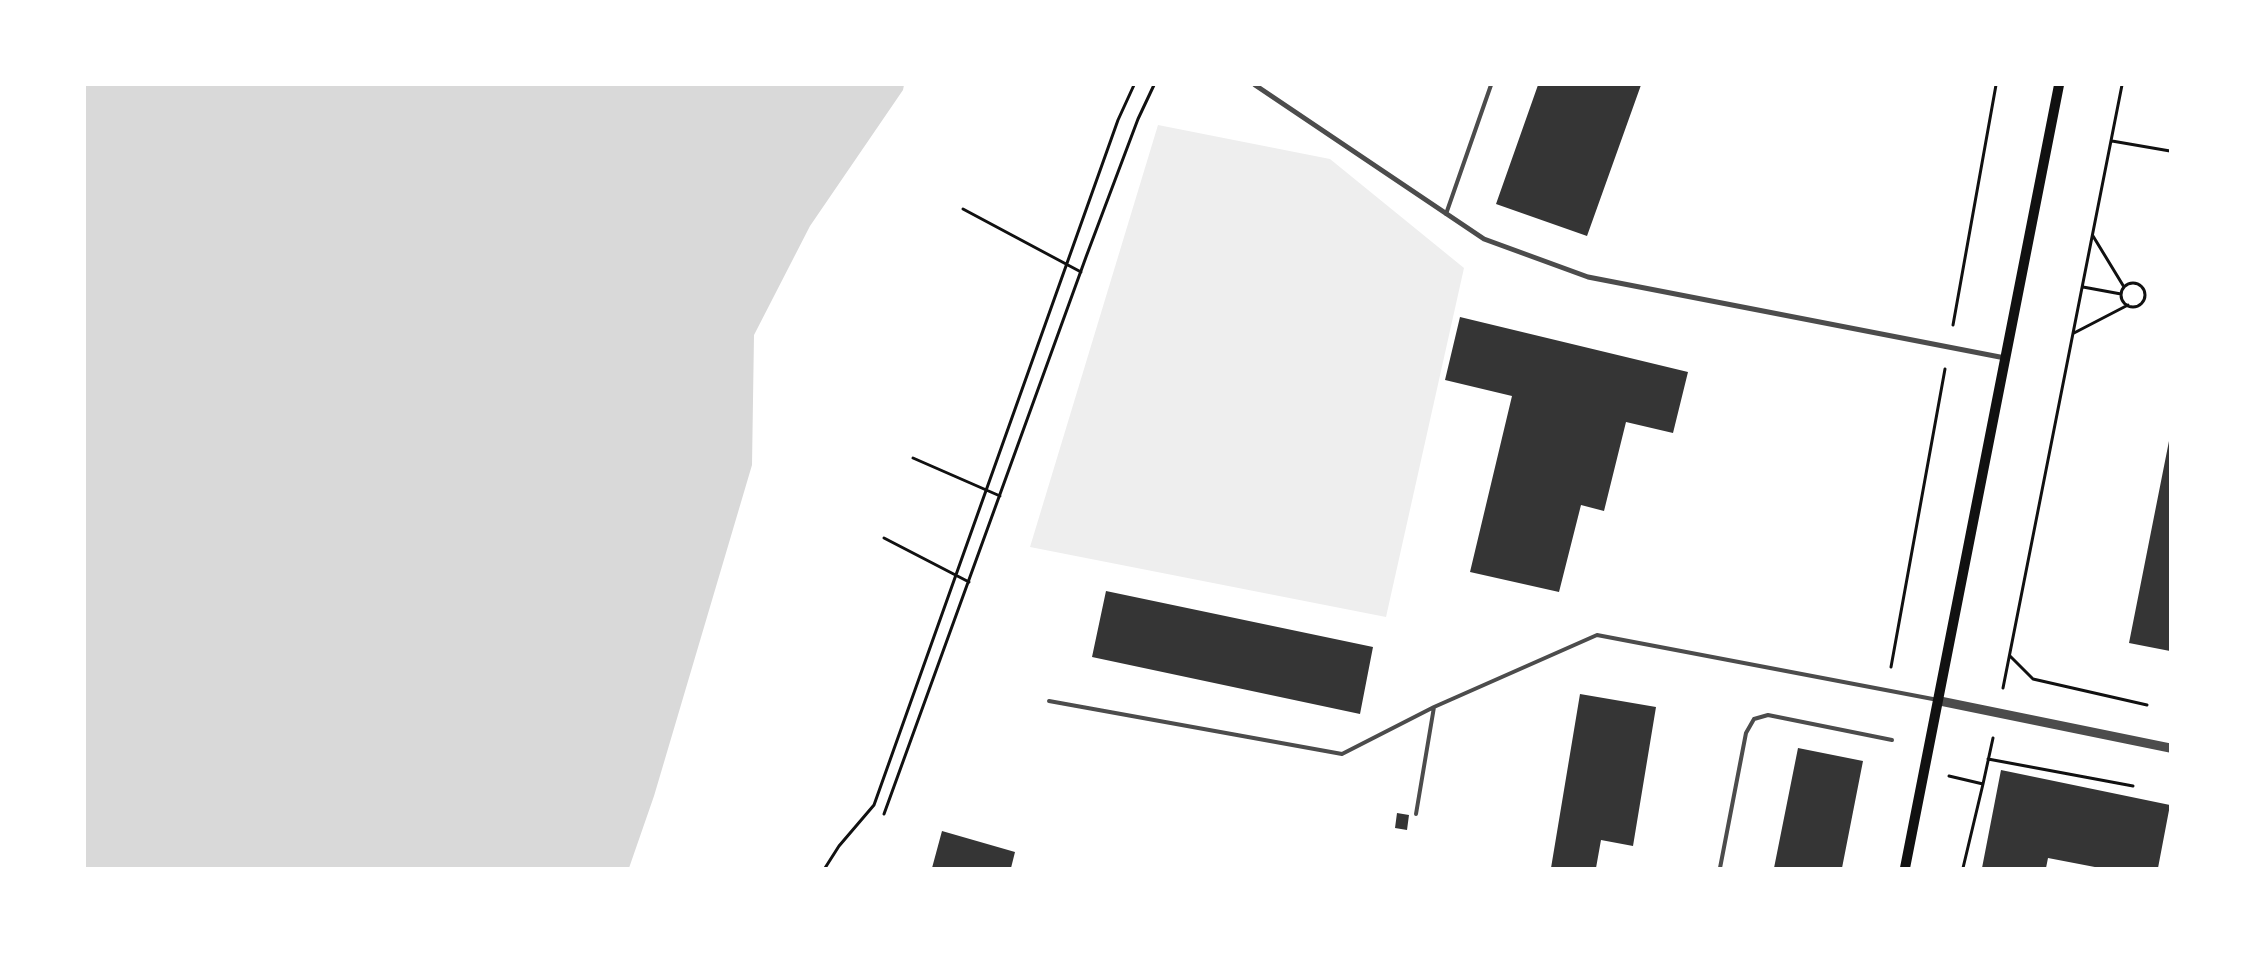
<!DOCTYPE html>
<style>
body{margin:0}
#map{position:relative;width:2255px;height:953px;overflow:hidden;background:#fff;font-family:Lato,sans-serif}
canvas{display:block}
.frame{position:absolute;inset:0;border:86px solid #fff;pointer-events:none}
</style>
<div id="map">
<canvas width="2255" height="953"></canvas>
<div class="frame"></div>
</div>
<script>
const context = document.querySelector('canvas').getContext('2d');
context.lineJoin = 'round';
function fillPath(path, color) { context.fillStyle = color; context.fill(path, 'evenodd'); }
function stroke(path, color, width, dash) { context.strokeStyle = color; context.lineWidth = width; context.lineCap = dash ? 'butt' : 'round'; context.setLineDash(dash || []); context.stroke(path); }
fillPath(new Path2D(`
 M1158 125 1330 159 1464 268 1386 617 1030 547Z`), '#eee');
fillPath(new Path2D(`
 M85 85H904L903 90 810 226 754 335 752 465 654 796 629 868H85Z`), '#d9d9d9');
fillPath(new Path2D(`
 M1538 85H1641L1587 236 1496 204Z
 M1460 317 1688 372 1673 433 1626 422 1604 511 1581 505 1559 592 1470 572 1512 396 1445 380Z
 M2169 441 2170 442V651L2129 643Z
 M1106 591 1373 647 1360 714 1092 657Z
 M1580 694 1656 707 1633 846 1601 840 1596 868H1551Z
 M1798 748 1863 761 1842 868H1774Z
 M2001 770 2170 805 2158 868H2100L2048 858 2046 868H1982Z
 M1397 813 1409 815 1407 830 1395 828Z
 M942 831 1015 852 1011 868H932Z`), '#353535');
stroke(new Path2D(`
 M2112 141 2170 151
 M963 209 1081 272
 M2093 236 2124 287
 M2121 295a12 12 0 1 1 24 0a12 12 0 1 1-24 0Z
 M2083 287 2121 294
 M1953 325 1996 85
 M2074 333 2128 305
 M913 458 1000 496
 M884 538 969 582
 M2010 656 2033 679 2147 705
 M1891 667 1945 369
 M2003 688 2122 85
 M1988 759 2133 786
 M1949 776 1983 784 1993 738
 M884 814 1086 257 1138 119 1154 85
 M825 868 839 846 874 805 1118 120 1134 85
 M1963 868 1983 784`), '#111', 3);
stroke(new Path2D(`
 M1446 214 1491 85
 M1049 701 1342 754 1434 707 1597 635 1938 700
 M1416 814 1434 707
 M1720 868 1746 733 1754 719 1768 715 1892 740`), '#4c4c4c', 4);
stroke(new Path2D(`
 M1255 85 1484 239 1588 277 2005 358`), '#4c4c4c', 5);
stroke(new Path2D(`
 M1940 701 2170 748`), '#4c4c4c', 9);
stroke(new Path2D(`
 M1905 868 2059 85`), '#111', 10);
</script>
